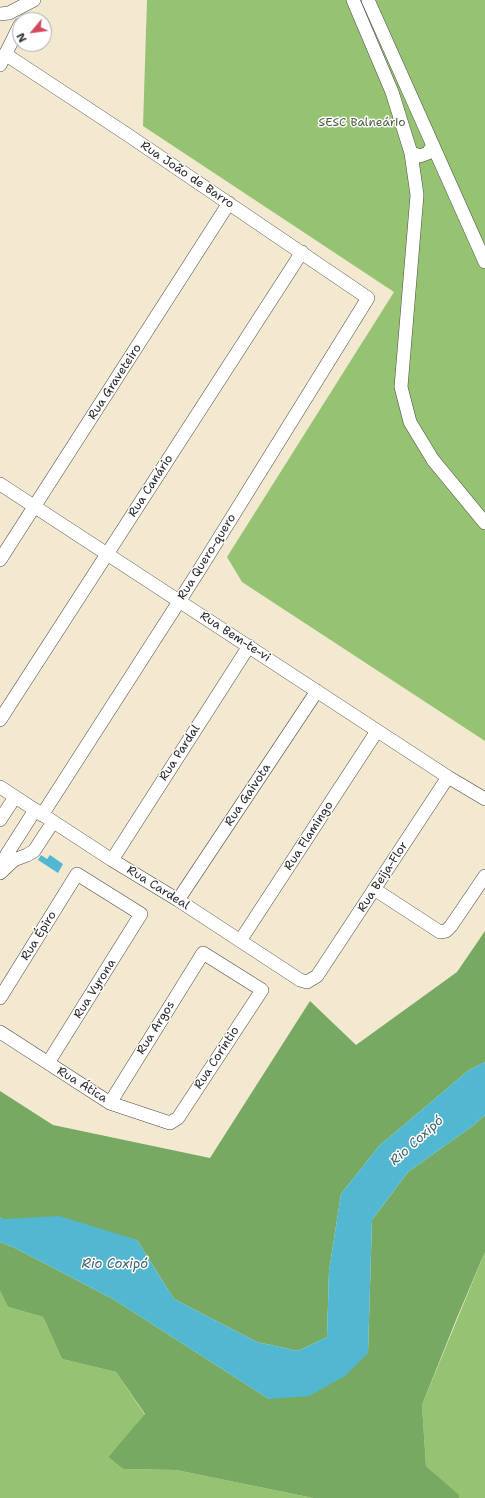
<!DOCTYPE html>
<meta charset="utf-8">
<style>
body{margin:0}
#map{position:relative;width:485px;height:1498px;overflow:hidden;background:#f3e9d1;font-family:"Shantell Sans",sans-serif}
canvas{display:block}
.north{position:absolute;left:12px;top:12px;width:40px;height:40px;box-sizing:border-box;background:#fff;border:1px solid #aaa;border-radius:50%;rotate:241deg;font-size:11px;font-weight:700;line-height:16px;text-align:center;color:#2b2b2b}
.north::after{content:'';display:block;margin:auto;width:14px;height:18px;background:#d1495b;clip-path:polygon(50% 0,100% 100%,50% 72%,0 100%)}
</style>
<div id="map">
<canvas width="485" height="1498"></canvas>
<div class="north">N</div>
</div>
<script>
const context = document.querySelector('canvas').getContext('2d');
context.lineJoin = 'round';
function fillPath(path, color) { context.fillStyle = color; context.fill(path, 'evenodd'); }
function stroke(path, color, width, dash) { context.strokeStyle = color; context.lineWidth = width; context.lineCap = dash ? 'butt' : 'round'; context.setLineDash(dash || []); context.stroke(path); }
function label(font, color, halo, rows, align = 'center') {
  context.font = font + ' "Shantell Sans",sans-serif'; context.lineWidth = 3; context.setLineDash([]); context.textBaseline = 'middle'; context.strokeStyle = halo; context.fillStyle = color; for (const [text, x, y, turn = 0] of rows) {
    context.save(); context.translate(x, y); context.rotate((+turn || 0) * Math.PI / 180); context.textAlign = isNaN(turn) ? turn : align; if (halo) context.strokeText(text, 0, 0); context.fillText(text, 0, 0); context.restore();
  }
}
fillPath(new Path2D(`
 M147 0H485V741L242 582 227 557 394 292 143 126Z
 M485 1252V1498H459L458 1495 426 1466 422 1405Z
 M0 1291 8 1307 43 1317 62 1359 116 1372 145 1415 108 1457 123 1469 176 1470 313 1498H0Z`), '#96c371');
fillPath(new Path2D(`
 M485 931V1062L469 1070 379 1146 341 1194 329 1271 327 1337 298 1351 257 1342 174 1299 137 1240 3 1219 0 1217V1091L53 1125 210 1158 310 1001 356 1045 457 972Z
 M485 1115V1252L456 1320 422 1405 426 1466 459 1495V1498H313L176 1470 123 1469 108 1457 145 1414 116 1372 62 1359 43 1317 8 1307 0 1291V1242L15 1248 113 1299 269 1399 368 1353 372 1220 408 1172 474 1125Z`), '#78a963');
fillPath(new Path2D(`
 M41 855 47 859 50 855 63 864 58 873 38 860Z
 M485 1062V1115L474 1125 408 1172 372 1220 368 1353 345 1376 309 1396 269 1399 113 1299 15 1248 0 1242V1217L4 1219 59 1216 137 1240 174 1299 257 1342 298 1351 327 1337 329 1271 341 1194 379 1146 469 1070Z`), '#52b8d1');
const minor = new Path2D(`
 M353 0 392 92 411 153 417 195 401 387 410 422 433 460 485 523
 M368 0 485 262
 M0 14 9 13 34 0
 M5 54 125 133 368 298 198 572 42 815
 M0 65 20 25
 M411 153 420 156 428 153 433 145
 M0 484 448 777 485 799
 M0 560 229 203
 M0 720 302 252
 M0 787 112 860 178 900 300 980 307 982 317 976 448 777
 M0 820 15 797
 M112 860 249 646
 M0 868 7 854 35 810
 M0 873 14 860 27 855 34 851 53 822
 M374 889 440 932 446 931 451 926 485 876
 M178 900 317 691
 M240 941 377 731
 M0 998 77 874 141 914 48 1063
 M0 1032 110 1103 170 1123 178 1118 262 990 203 953 110 1103`);
stroke(minor, '#494844', 14);
stroke(minor, '#fff', 13);
label('12px', '#506044', '#fff', [
 ["SESC Balneário",362,123]
]);
label('12px', '#2b2b2b', '#fff', [
 ["Rua João de Barro",187,175,34],
 ["Rua Graveteiro",115,382,-57],
 ["Rua Canário",151,486,-57],
 ["Rua Quero-quero",207,557,-58],
 ["Rua Bem-te-vi",235,637,33],
 ["Rua Pardal",180,753,-57],
 ["Rua Gaivota",248,795,-56],
 ["Rua Flamingo",309,836,-57],
 ["Rua Beija-Flor",383,877,-57],
 ["Rua Cardeal",158,888,32],
 ["Rua Épiro",39,936,-58],
 ["Rua Vyrona",95,989,-58],
 ["Rua Argos",156,1028,-58],
 ["Rua Corintio",217,1058,-57],
 ["Rua Ática",82,1085,32]
]);
label('italic 13px', '#3b636d', '#fff', [
 ["Rio Coxipó",417,1141,-42],
 ["Rio Coxipó",115,1265]
]);
</script>
